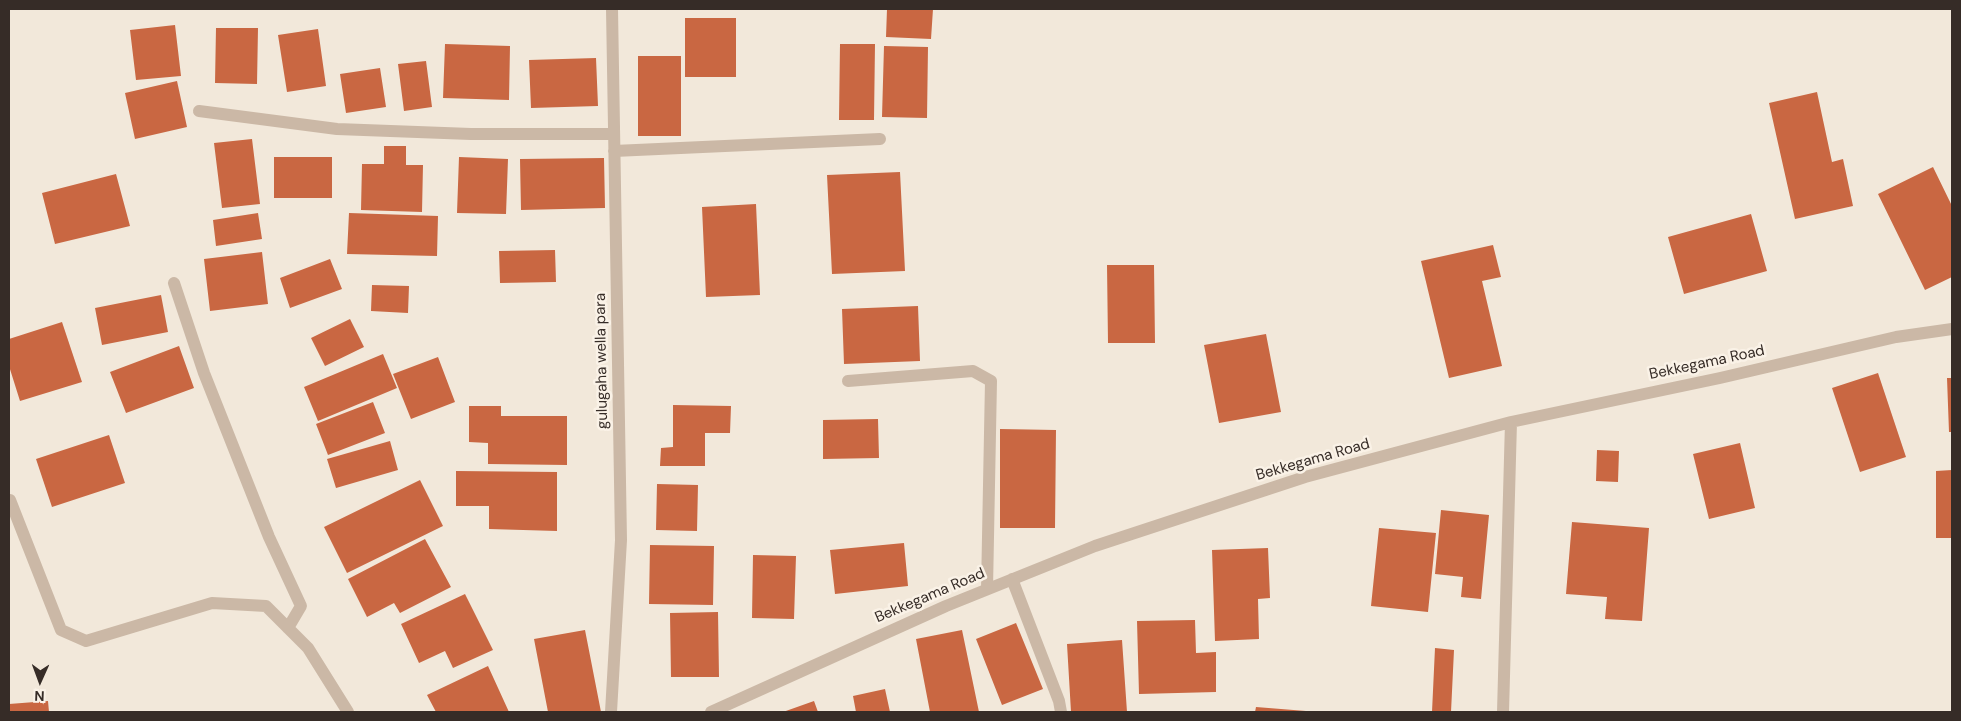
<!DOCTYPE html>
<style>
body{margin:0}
#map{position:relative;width:1961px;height:721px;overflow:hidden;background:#f2e8da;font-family:"DM Sans",sans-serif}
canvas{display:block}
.frame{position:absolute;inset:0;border:10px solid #362c27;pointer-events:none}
.north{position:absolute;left:15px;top:656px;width:50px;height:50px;-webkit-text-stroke:4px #faf2e7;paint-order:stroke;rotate:182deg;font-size:14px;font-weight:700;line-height:20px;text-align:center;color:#362c27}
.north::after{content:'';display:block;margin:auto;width:18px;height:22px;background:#362c27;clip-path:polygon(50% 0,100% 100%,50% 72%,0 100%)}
</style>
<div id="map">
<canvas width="1961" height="721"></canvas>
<div class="frame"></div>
<div class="north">N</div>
</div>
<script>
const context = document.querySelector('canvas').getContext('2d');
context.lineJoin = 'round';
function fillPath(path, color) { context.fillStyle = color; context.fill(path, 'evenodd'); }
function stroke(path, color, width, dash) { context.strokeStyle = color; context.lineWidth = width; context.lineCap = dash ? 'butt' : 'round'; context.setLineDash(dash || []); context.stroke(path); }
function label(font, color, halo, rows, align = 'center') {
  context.font = font + ' "DM Sans",sans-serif'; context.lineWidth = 5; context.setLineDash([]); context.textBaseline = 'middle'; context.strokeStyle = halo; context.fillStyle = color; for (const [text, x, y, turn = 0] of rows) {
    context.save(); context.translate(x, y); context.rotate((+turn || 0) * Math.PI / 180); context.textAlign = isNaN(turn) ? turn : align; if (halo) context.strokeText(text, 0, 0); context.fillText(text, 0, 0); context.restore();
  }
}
fillPath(new Path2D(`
 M887 9H933L931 39 886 37Z
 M685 18H736V77H685Z
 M175 25 181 76 136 80 130 30Z
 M216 28H258L257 84 215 83Z
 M318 29 326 86 287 92 278 35Z
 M445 44 510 46 509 100 443 98Z
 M840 44H875L874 120H839Z
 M884 46 928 47 927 118 882 117Z
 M638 56H681V136H638Z
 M596 58 598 106 531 108 529 60Z
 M426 61 432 107 404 111 398 64Z
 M380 68 386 107 346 113 340 74Z
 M177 81 187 127 135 139 125 93Z
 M1817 92 1832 162 1843 159 1853 206 1795 219 1769 103Z
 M252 139 260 204 222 208 214 143Z
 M384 146H406V165H423L422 212 361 210 362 164H384Z
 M274 157H332V198H274Z
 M459 157 508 159 506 214 457 213Z
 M604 158 605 208 521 210 520 159Z
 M1933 167 1952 206V277L1925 290 1878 194Z
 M900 172 905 271 832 274 827 175Z
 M116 174 130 226 55 244 42 193Z
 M756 204 760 295 706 297 702 207Z
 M258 213 262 239 216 246 213 220Z
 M349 213 438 216 437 256 347 254Z
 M1751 214 1767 271 1684 294 1668 237Z
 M1493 245 1501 277 1482 281 1502 366 1449 378 1421 261Z
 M555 250 556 282 500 283 499 251Z
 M262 252 268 304 210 311 204 259Z
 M330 259 342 289 290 308 280 278Z
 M1107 265H1154L1155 343H1108Z
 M372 285 409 286 408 313 371 311Z
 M161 295 168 332 102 345 95 308Z
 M918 306 920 361 844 364 842 309Z
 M350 319 364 347 325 366 311 338Z
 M62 322 82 382 20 401 9 366V339Z
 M1266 334 1281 412 1219 423 1204 345Z
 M179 346 194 388 126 413 110 372Z
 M383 354 397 388 318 421 304 387Z
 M438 357 455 402 411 419 393 374Z
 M1878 373 1906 457 1860 472 1832 388Z
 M1947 378H1952V432H1949Z
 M373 402 385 433 328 455 316 424Z
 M673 405 731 406 730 433H705V466H660L661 448 673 447Z
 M469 406H501V416H567V465L488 464V443L469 442Z
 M878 419 879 458 823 459V420Z
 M1000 429 1056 430 1055 528H1000Z
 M109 435 125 483 52 507 36 459Z
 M390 441 398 470 336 488 327 459Z
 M1740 443 1755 508 1709 519 1693 454Z
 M1597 450 1619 451 1618 482 1596 481Z
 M1952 470V538H1936V471Z
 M456 471 557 472V531L489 529V506H456Z
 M420 480 443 526 347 573 324 527Z
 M657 484 698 485 697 531 656 530Z
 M1441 510 1489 515 1481 599 1461 597 1463 577 1435 574Z
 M1572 522 1649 528 1642 621 1605 619 1607 597 1566 594Z
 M1379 528 1436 533 1428 612 1371 606Z
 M425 539 451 587 400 613 394 603 367 617 348 579Z
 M904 543 908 586 835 594 830 550Z
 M650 545 714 546 713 605 649 604Z
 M1268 548 1270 598 1258 599 1259 639 1215 641 1212 550Z
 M753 555 796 556 794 619 752 618Z
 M465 594 493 650 453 668 445 651 419 663 401 624Z
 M718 612 719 677H671L670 613Z
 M1195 620 1196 653 1216 652V692L1139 694 1137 621Z
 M1016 623 1043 689 1002 705 976 639Z
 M585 630 601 712H548L534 639Z
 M962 630 979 712H930L916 639Z
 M1122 640 1127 712H1071L1067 644Z
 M1435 648 1454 650 1451 712H1432Z
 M488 666 509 712H436L427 695Z
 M885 689 890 712H856L853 696Z
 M48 701 49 712H9V704Z
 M814 701 818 712H783Z
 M1256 707 1306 711V712H1255Z`), '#c96742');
stroke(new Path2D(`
 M199 111 337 129 471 134H614
 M614 151 880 139
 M174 283 204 373 269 537 301 606 288 628
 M848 381 973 371 991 381 987 589
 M10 500 61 630 86 641 212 603 266 606 308 648 348 712
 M1012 579 1059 701 1061 712
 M611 712 621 540 612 9
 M711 712 946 606 1095 546 1305 477 1511 422 1720 378 1896 337 1952 329
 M1503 712 1511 422`), '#cbb8a6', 12);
label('15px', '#362c27', '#faf2e7', [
 ["gulugaha wella para",602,361,-91],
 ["Bekkegama Road",1707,363,-12],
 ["Bekkegama Road",1313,460,-16],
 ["Bekkegama Road",930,596,-23]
]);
</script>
